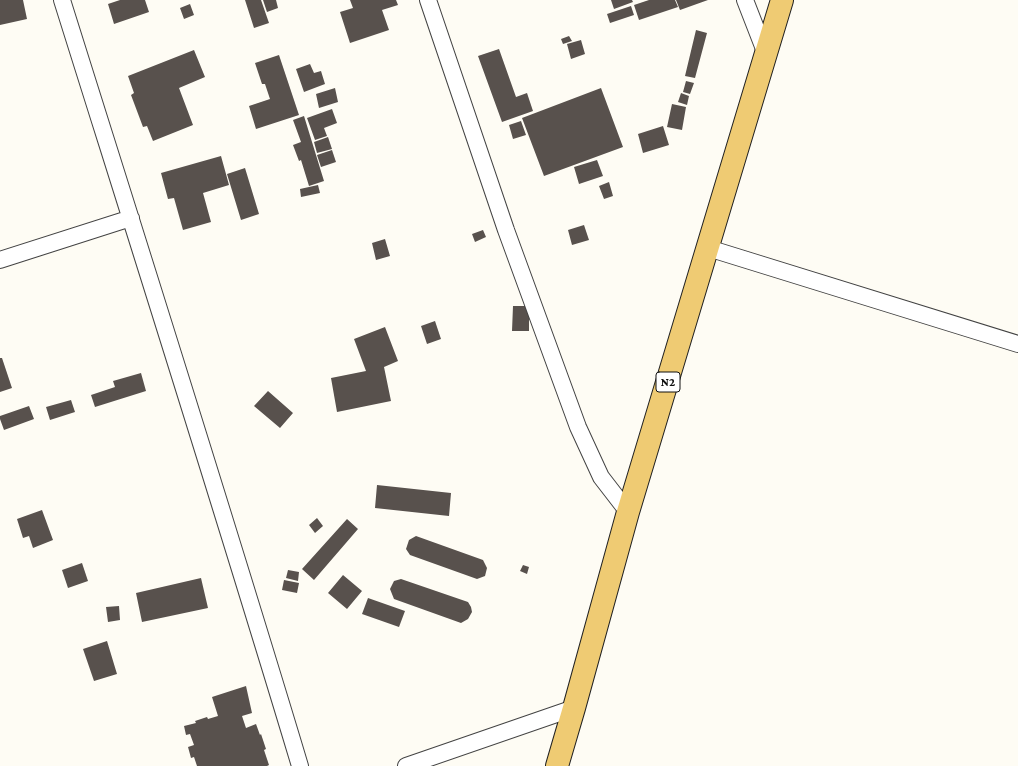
<!DOCTYPE html>
<style>
body{margin:0}
canvas{display:block;background:#fefcf4}
</style>
<canvas width="1018" height="766"></canvas>
<script>
const context = document.querySelector('canvas').getContext('2d');
context.lineJoin = 'round';
function fillPath(path, color) { context.fillStyle = color; context.fill(path, 'evenodd'); }
function stroke(path, color, width, dash) { context.strokeStyle = color; context.lineWidth = width; context.lineCap = dash ? 'butt' : 'round'; context.setLineDash(dash || []); context.stroke(path); }
function label(font, color, halo, rows, align = 'center') {
  context.font = font + ' "Crimson Pro",serif'; context.lineWidth = 4; context.setLineDash([]); context.textBaseline = 'middle'; context.strokeStyle = halo; context.fillStyle = color; for (const [text, x, y, turn = 0] of rows) {
    context.save(); context.translate(x, y); context.rotate((+turn || 0) * Math.PI / 180); context.textAlign = isNaN(turn) ? turn : align; if (halo) context.strokeText(text, 0, 0); context.fillText(text, 0, 0); context.restore();
  }
}
fillPath(new Path2D(`
 M0 0H23L27 19 0 25Z
 M120 0H145L149 12 114 24 108 4Z
 M245 0H261L269 23 254 28Z
 M263 0H276L278 8 267 12Z
 M350 0H396L398 5 382 10 389 30 350 43 340 12 353 8Z
 M611 0H632L633 2 614 9Z
 M649 0H675L678 7 639 20 634 5Z
 M676 0H708L680 10Z
 M190 4 194 15 184 19 180 8Z
 M631 6 634 15 610 23 607 14Z
 M696 30 707 33 695 78 685 76Z
 M569 36 572 41 563 44 561 39Z
 M581 40 585 54 571 59 567 44Z
 M499 49 516 97 527 93 533 111 502 122 478 56Z
 M194 50 205 77 179 88 193 125 153 141 147 126 143 127 131 95 134 93 128 76Z
 M279 55 299 115 256 129 249 106 270 99 265 84H262L255 63Z
 M310 64 314 73 321 71 325 84 304 92 296 69Z
 M686 81 694 83 690 94 683 92Z
 M335 88 338 102 319 108 316 94Z
 M601 88 623 147 544 176 522 118Z
 M681 93 689 96 687 105 678 102Z
 M672 104 686 107 682 130 667 127Z
 M332 109 337 123 324 128 327 136 315 140 307 118Z
 M304 116 324 181 309 186 301 160 299 161 293 145 301 142 293 120Z
 M521 121 526 135 513 139 509 125Z
 M663 126 669 145 643 153 638 134Z
 M328 137 332 149 317 153 314 142Z
 M332 150 336 162 321 167 317 155Z
 M221 156 229 185 203 193 211 222 183 230 174 198 168 199 161 173Z
 M597 160 603 176 579 184 574 167Z
 M245 168 259 214 241 220 227 174Z
 M609 182 613 196 604 199 599 186Z
 M318 185 320 193 301 197 300 189Z
 M584 225 589 240 572 245 568 230Z
 M483 230 486 237 475 242 472 234Z
 M385 239 390 256 376 260 372 243Z
 M513 306H529V331H512Z
 M435 321 441 339 427 344 421 326Z
 M385 327 398 361 384 367 391 401 337 412 331 378 366 371 354 339Z
 M0 358H2L12 388 0 392Z
 M141 373 146 391 95 407 91 395 115 387 113 381Z
 M268 391 293 413 280 428 254 406Z
 M71 400 75 412 50 420 46 407Z
 M29 406 34 419 4 430 0 419V416Z
 M377 485 451 493 449 516 375 508Z
 M42 510 53 540 33 548 29 536 23 538 17 519Z
 M317 518 323 526 315 533 309 525Z
 M347 519 358 529 314 580 302 569Z
 M416 536 483 560 487 568 485 576 477 579 410 555 406 549 409 540Z
 M82 563 88 581 68 588 62 570Z
 M523 565 529 567 527 574 520 571Z
 M288 570 299 572 298 581 286 578Z
 M343 575 362 591 347 609 328 593Z
 M201 578 208 608 142 622 136 593Z
 M401 579 468 602 471 607 472 612 468 619 461 623 394 599 390 589 394 581Z
 M284 580 299 583 297 593 282 590Z
 M368 598 405 611 399 627 362 614Z
 M119 606 120 620 108 622 106 607Z
 M107 641 117 674 94 681 83 649Z
 M246 686 252 713 242 716 246 728 256 724 260 735 261 734 266 749 264 750 269 765 267 766H197L194 757 191 758 188 747 194 745 190 734 186 735 184 726 196 723 195 721 207 717 208 719 218 716 212 697Z`), '#58514d');
const minor = new Path2D(`
 M62 0C142 255 223 510 300 766
 M428 0 506 230 578 427 601 477 628 512
 M745 0 766 54
 M708 248 1018 344
 M0 260 131 218
 M406 766 574 708`);
const primary = new Path2D(`
 M557 766 574 708 628 512 782 0`);
stroke(minor, '#434343', 18);
stroke(primary, '#212121', 24);
stroke(minor, '#fff', 16);
stroke(primary, '#efcb73', 22);
for (const [x, y, w] of [
 [668,382,24]
]) { const box = new Path2D(); box.roundRect(x - w / 2, y - 10, w, 20, 3); context.fillStyle = '#fff'; context.fill(box); stroke(box, '#101010', 1); }
label('bold 12px', '#101010', null, [
 ["N2",668,382]
]);
</script>
